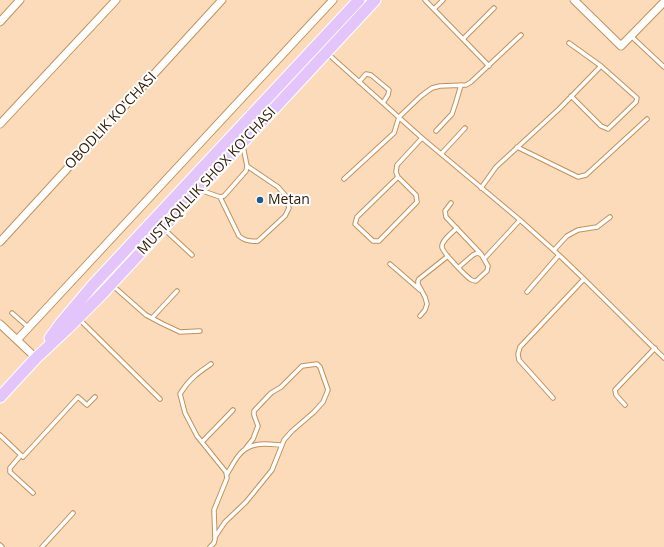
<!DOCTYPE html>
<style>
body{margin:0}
canvas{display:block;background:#fbdbba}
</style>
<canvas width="664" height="547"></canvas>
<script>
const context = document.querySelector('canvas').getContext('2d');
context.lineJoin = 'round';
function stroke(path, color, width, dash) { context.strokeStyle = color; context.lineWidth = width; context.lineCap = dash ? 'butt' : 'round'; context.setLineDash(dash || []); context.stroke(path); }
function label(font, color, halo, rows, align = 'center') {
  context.font = font + ' "Open Sans",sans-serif'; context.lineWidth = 4; context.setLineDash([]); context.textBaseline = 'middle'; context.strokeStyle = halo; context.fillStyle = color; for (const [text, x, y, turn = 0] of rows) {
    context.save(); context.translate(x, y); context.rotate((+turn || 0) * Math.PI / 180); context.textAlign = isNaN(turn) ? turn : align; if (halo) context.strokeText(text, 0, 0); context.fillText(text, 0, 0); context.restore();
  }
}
const service = new Path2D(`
 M425 0 489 66
 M434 9 443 0
 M631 36 664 67
 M463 39 494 8
 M569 43 601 66 637 98 636 102 608 129 601 126 571 96
 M327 53 422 138 520 220 559 255 584 279 664 358
 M359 82 366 74 371 75 389 90 388 95 383 103
 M436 131 452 114 456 102 461 85
 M517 147 578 177 586 175 647 119
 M441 154 465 128
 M398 177 357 217 355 224 373 241H379L417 202 416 195 398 177 396 172 397 165 422 138
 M344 179 394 133 399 117 421 96 432 88 440 86 466 85 471 82 521 35
 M481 188 496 167 559 109 601 66
 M200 190 220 197 224 196 246 171 247 166 243 146
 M220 197 239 236C245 241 251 242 258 241L285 216 289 208 285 195 278 187 247 166
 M451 203 445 211 446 217 481 254 488 266 487 271 476 281C473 281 473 281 470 279 465 275 442 252 442 247 441 241 453 232 457 228
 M164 229 192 255
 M554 250 567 236 578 230 597 227 610 217
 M484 259 520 220
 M390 264 420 290
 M459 267 473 255 477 253 480 254
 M112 285 146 315 163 324 180 332 200 331
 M527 292 559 255
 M12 313 28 327
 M420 316 425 310 427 304 425 297 418 284V281L419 279 448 256
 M152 318 177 291
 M80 320 160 399
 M553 398 519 360 518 354 520 347 584 279
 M625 405 616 395 615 390 655 348
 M0 435 23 457 78 397 87 405 95 397
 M202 442 233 410
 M21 455 10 468V472L33 493
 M227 474C231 468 234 461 239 455 250 441 266 444 282 445
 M215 537 225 522 246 502 272 470 284 440 292 431 314 412 323 402 328 390 320 367 317 364 302 366 281 387 271 393 254 411V415L258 426 253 439 246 448
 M0 545 2 547
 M42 547 73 513
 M210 547 214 543 215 539 214 510 227 478 226 472 197 436 185 413 180 394C189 379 198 373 211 364`);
const minor = new Path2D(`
 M574 0 621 46 664 2
 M0 22 20 0
 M0 124 116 0
 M0 242 222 0
 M0 324 36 358
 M17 340 333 0`);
const primary = new Path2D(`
 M50 338 61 323 93 285 359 0
 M0 397 36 358 67 329 102 294 375 0`);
stroke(service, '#c39159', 5.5);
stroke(minor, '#c39159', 9);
stroke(primary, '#fff', 13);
stroke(service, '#fff', 3.5);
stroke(minor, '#fff', 7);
stroke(primary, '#e3c5fb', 11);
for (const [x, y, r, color] of [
 [260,200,4,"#1c5b91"]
]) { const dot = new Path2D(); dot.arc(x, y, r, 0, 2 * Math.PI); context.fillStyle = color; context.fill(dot); stroke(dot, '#fff', 1.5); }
label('14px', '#342008', '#fff', [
 ["OBODLIK KO'CHASI",111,121,-47],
 ["MUSTAQILLIK SHOX KO'CHASI",207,181,-47]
]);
label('14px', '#342008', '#fff', [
 ["Metan",268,200]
], 'left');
</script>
